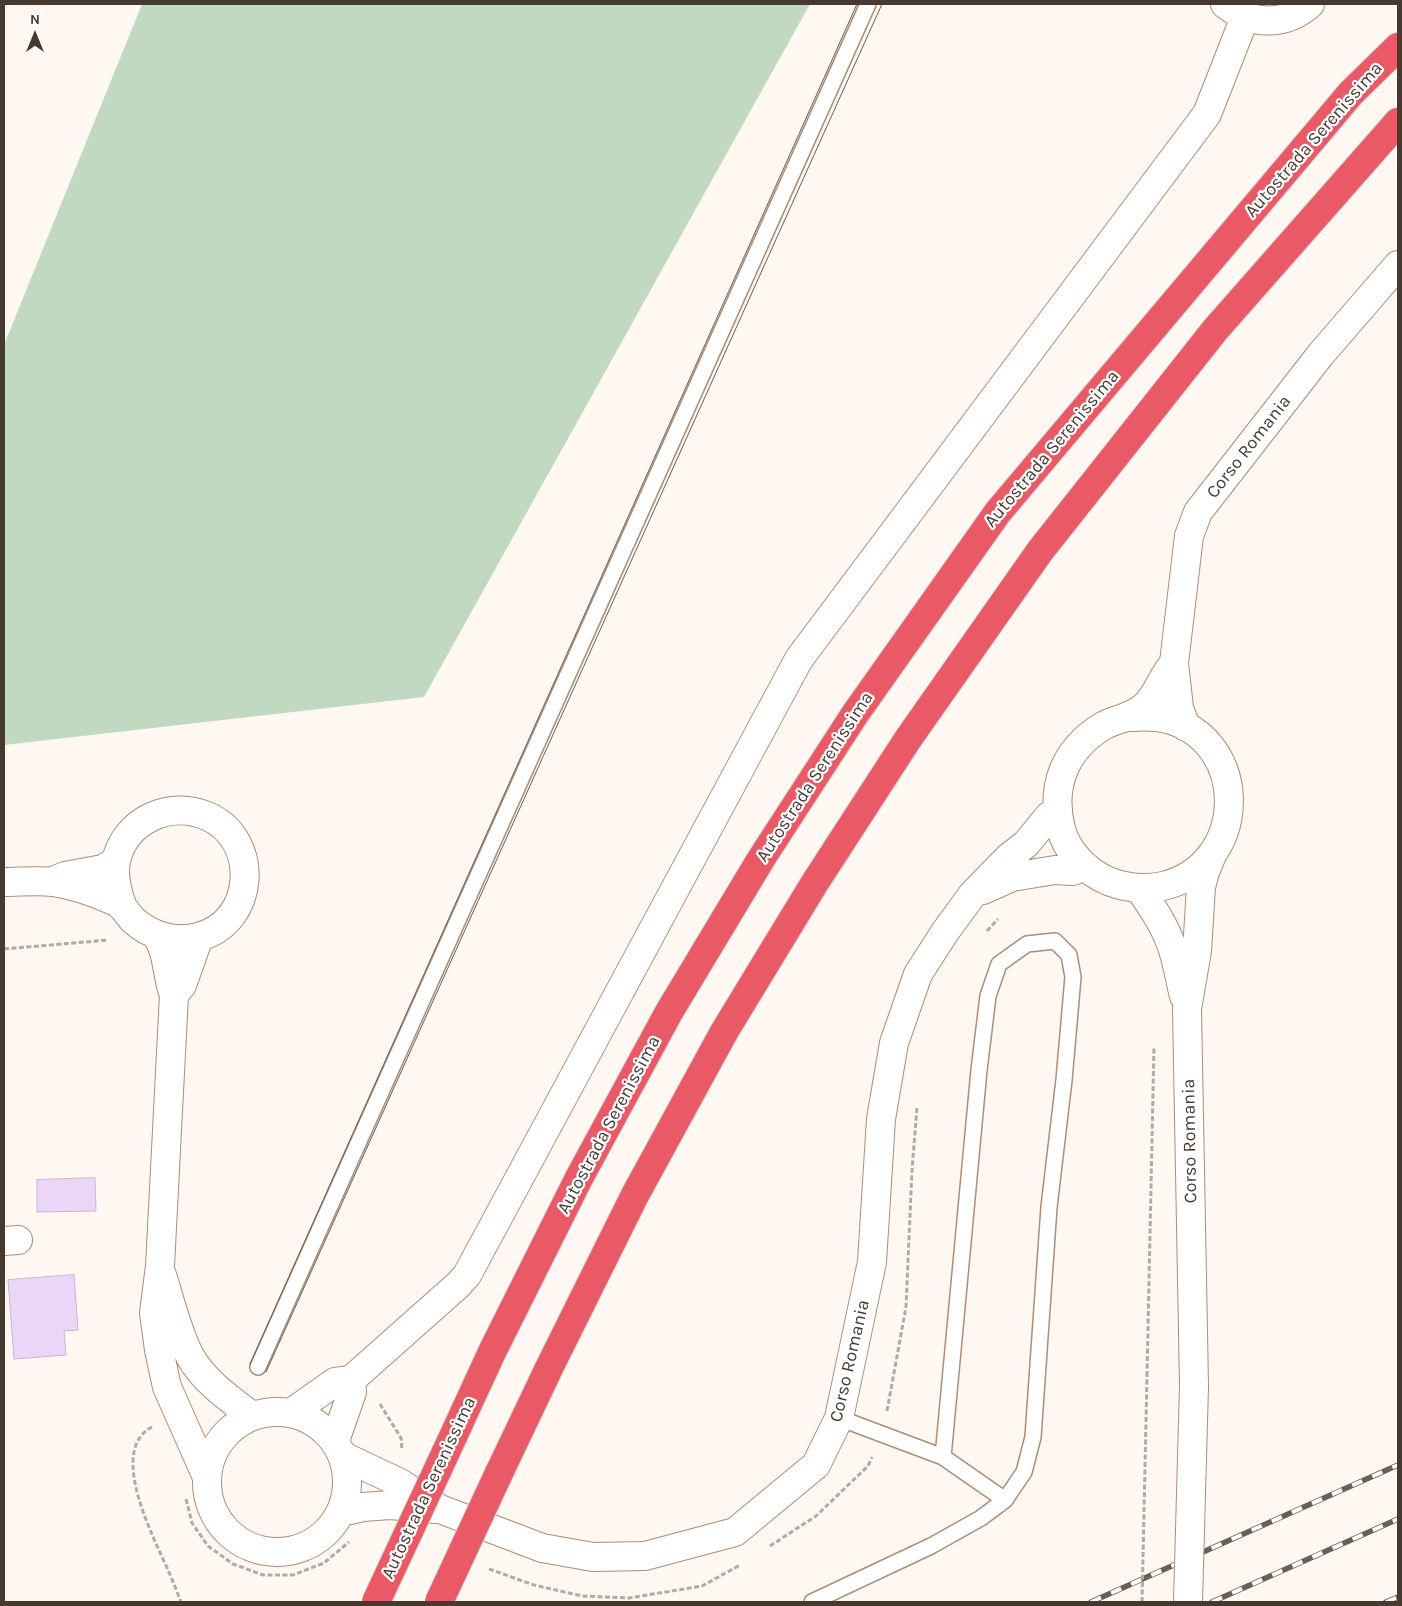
<!DOCTYPE html>
<style>
body{margin:0}
#map{position:relative;width:1402px;height:1606px;overflow:hidden;background:#fef7f2;font-family:Karla,sans-serif}
canvas{display:block}
.frame{position:absolute;inset:0;border:5px solid #46392f;pointer-events:none}
.north{position:absolute;left:10px;top:10px;width:50px;height:50px;-webkit-text-stroke:4px #fff;paint-order:stroke;rotate:0deg;font-size:14px;font-weight:700;line-height:20px;text-align:center;color:#46392f}
.north::after{content:'';display:block;margin:auto;width:18px;height:22px;background:#46392f;clip-path:polygon(50% 0,100% 100%,50% 72%,0 100%)}
</style>
<div id="map">
<canvas width="1402" height="1606"></canvas>
<div class="frame"></div>
<div class="north">N</div>
</div>
<script>
const context = document.querySelector('canvas').getContext('2d');
context.lineJoin = 'round';
function fillPath(path, color) { context.fillStyle = color; context.fill(path, 'evenodd'); }
function stroke(path, color, width, dash) { context.strokeStyle = color; context.lineWidth = width; context.lineCap = dash ? 'butt' : 'round'; context.setLineDash(dash || []); context.stroke(path); }
function label(font, color, halo, rows, align = 'center') {
  context.font = font + ' Karla,sans-serif'; context.lineWidth = 4.5; context.setLineDash([]); context.textBaseline = 'middle'; context.strokeStyle = halo; context.fillStyle = color; for (const [text, x, y, turn = 0] of rows) {
    context.save(); context.translate(x, y); context.rotate((+turn || 0) * Math.PI / 180); context.textAlign = isNaN(turn) ? turn : align; if (halo) context.strokeText(text, 0, 0); context.fillText(text, 0, 0); context.restore();
  }
}
fillPath(new Path2D(`
 M142 4H810L424 697 4 745V345Z`), '#c2d9c1');
const building = new Path2D(`
 M95 1178 96 1211 37 1212V1180Z
 M74 1275 78 1330 64 1331 66 1355 14 1359 8 1280Z`);
fillPath(building, '#ebd6f7');
stroke(building, '#c8b4d4', 1);
const lane = new Path2D(`
 M258 1367 868 4
 M839 1418 943 1457 1005 1500
 M812 1602 931 1546 981 1518 1005 1500 1024 1472 1033 1437 1049 1207 1064 1080 1073 977 1069 955 1055 941 1027 944 999 964 988 996 979 1070 943 1457`);
const street = new Path2D(`
 M1225 4C1251 25 1284 27 1310 4
 M1130 717C1143 716 1155 716 1168 719 1252 743 1248 866 1163 886 1145 890 1126 888 1108 881 1087 872 1067 852 1061 829 1050 786 1065 749 1103 726 1117 718 1130 719 1144 707 1157 696 1162 676 1174 663
 M1186 727 1179 708 1174 663 1189 536 1198 512 1321 354 1398 265
 M53 881 65 876 103 869 116 861
 M4 882C20 882 37 880 53 882 73 885 96 893 114 901 123 905 126 912 132 919 150 936 175 943 198 937 256 923 261 839 207 816 170 800 125 820 116 861 113 876 117 891 122 905
 M1139 888C1152 907 1166 927 1173 950 1178 965 1180 981 1184 996
 M983 890 1012 877 1055 870 1073 871 1085 866
 M156 935C169 953 166 976 174 995L160 1266 154 1313 159 1350 167 1387 206 1475
 M174 995 182 985 199 937
 M4 1241 18 1240
 M162 1275C170 1300 178 1335 191 1358 205 1382 230 1399 252 1416
 M1194 1386 1187 1009 1197 951 1201 887 1205 872 1212 855
 M207 1482a70 70 0 1 1 140 0a70 70 0 1 1-140 0Z
 M291 1413 335 1382 351 1380 458 1285 467 1275 799 659 1207 114 1245 17
 M335 1441 352 1392 351 1380
 M343 1456 400 1483 440 1509 542 1548 593 1557 645 1556 735 1532 816 1465 839 1418 872 1262 881 1119 894 1043 918 974 945 932 972 895 1009 857 1026 844 1049 816 1057 812
 M341 1512 363 1507 390 1505 436 1509`);
const highway = new Path2D(`
 M445 1454 492 1352 579 1178 669 1012 761 859 855 714 998 512 1351 93 1398 47
 M499 1473 550 1366 635 1195 724 1032 814 884 908 739 1040 551 1215 330 1398 122`);
stroke(lane, '#ac8d77', 18);
stroke(street, '#ac8d77', 30);
stroke(highway, '#d6d3d1', 30);
stroke(new Path2D(`
 M987 931 998 919
 M4 949 108 940
 M1147 1376 1154 1046
 M380 1404 401 1438 402 1449
 M887 1411 906 1307 912 1170 917 1107
 M152 1427C107 1450 154 1538 168 1570 173 1581 177 1592 181 1602
 M186 1499 192 1523 208 1546 233 1564 263 1575H293L324 1563 349 1542
 M770 1546 816 1516 868 1466 872 1457
 M489 1569 534 1585 582 1596 629 1598 702 1586 740 1565`), '#b3aaa3', 3, [5, 2.5]);
stroke(lane, '#fff', 15);
stroke(street, '#fff', 28);
stroke(highway, '#e95a66', 28);
stroke(new Path2D(`
 M250 1364 857 4
 M266 1372 882 4`), '#6a5e55', 1);
const rail = new Path2D(`
 M1091 1602 1398 1465
 M1212 1602 1398 1519
 M1386 1602 1398 1597`);
stroke(rail, '#6a5e55', 5.5);
stroke(rail, '#fff', 4, [11]);
const streetBridge = new Path2D(`
 M1188 1602 1194 1386`);
const highwayBridge = new Path2D(`
 M376 1602 445 1454
 M439 1602 499 1473`);
stroke(streetBridge, '#ac8d77', 30, []);
stroke(highwayBridge, '#d6d3d1', 30, []);
stroke(new Path2D(`
 M1142 1602 1147 1376`), '#b3aaa3', 3, [5, 2.5]);
stroke(streetBridge, '#fff', 28);
stroke(highwayBridge, '#e95a66', 28);
label('18px', '#46392f', '#fff', [
 ["Autostrada Serenissima",1314,140,-49],
 ["Corso Romania",1249,447,-52],
 ["Autostrada Serenissima",1052,449,-50],
 ["Autostrada Serenissima",815,777,-57],
 ["Autostrada Serenissima",609,1125,-62],
 ["Corso Romania",1190,1141,-91],
 ["Corso Romania",850,1361,-77],
 ["Autostrada Serenissima",429,1488,-65]
]);
</script>
